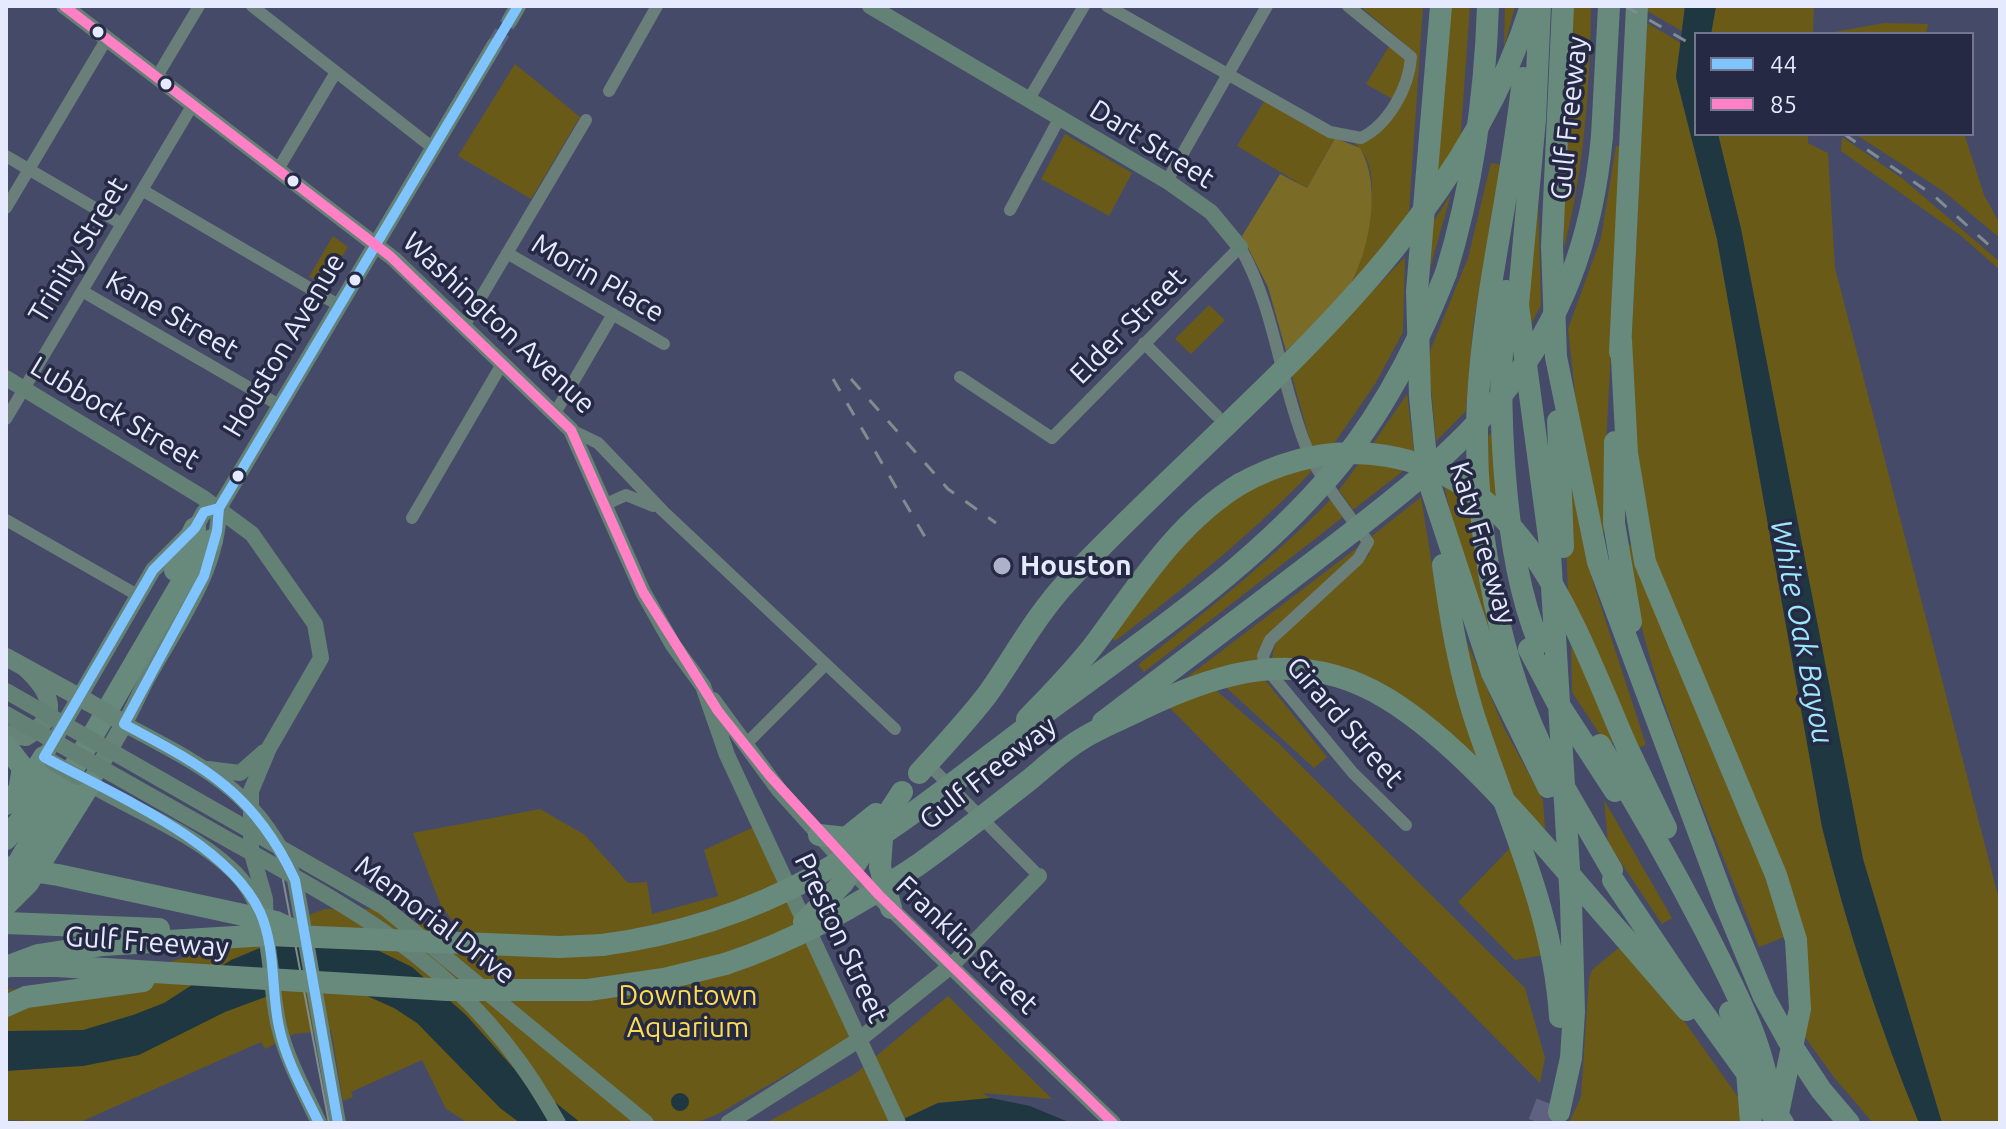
<!DOCTYPE html>
<style>
body{margin:0}
#map{position:relative;width:2006px;height:1129px;overflow:hidden;background:#464a69;font-family:Ubuntu,sans-serif}
canvas{display:block}
.frame{position:absolute;inset:0;border:8px solid #e5eaff;pointer-events:none}
.legend{position:absolute;left:1694px;top:32px;width:280px;height:104px;box-sizing:border-box;background:#252943;border:2px solid #72768e;margin:0;padding:10px 14px;list-style:none;font-size:24px;color:#e5eaff}
.legend li{display:flex;align-items:center;gap:16px;height:40px}
.legend b{width:40px;border:2px solid #72768e}
</style>
<div id="map">
<canvas width="2006" height="1129"></canvas>
<div class="frame"></div>
<ul class="legend">
<li><b style="height:10px;background:#80c4ff"></b>44</li>
<li><b style="height:10px;background:#ff80c5"></b>85</li>
</ul>
</div>
<script>
const context = document.querySelector('canvas').getContext('2d');
context.lineJoin = 'round';
function fillPath(path, color) { context.fillStyle = color; context.fill(path, 'evenodd'); }
function stroke(path, color, width, dash) { context.strokeStyle = color; context.lineWidth = width; context.lineCap = dash ? 'butt' : 'round'; context.setLineDash(dash || []); context.stroke(path); }
function label(font, color, halo, rows, align = 'center') {
  context.font = font + ' Ubuntu,sans-serif'; context.lineWidth = 7; context.setLineDash([]); context.textBaseline = 'middle'; context.strokeStyle = halo; context.fillStyle = color; for (const [text, x, y, turn = 0] of rows) {
    context.save(); context.translate(x, y); context.rotate((+turn || 0) * Math.PI / 180); context.textAlign = isNaN(turn) ? turn : align; if (halo) context.strokeText(text, 0, 0); context.fillText(text, 0, 0); context.restore();
  }
}
fillPath(new Path2D(`
 M1360 6H1423L1408 225 1350 286C1362 250 1391 172 1354 143 1392 136 1401 89 1415 57L1413 51Z
 M1448 6H1470L1460 145 1435 185Z
 M1505 6H1515L1504 48Z
 M1571 6H1591C1590 89 1584 169 1564 249L1562 183Z
 M1647 6H1685L1682 31 1647 11Z
 M1716 6H1814L1813 34H1711Z
 M1647 23 1681 43 1676 77 1717 239 1822 827C1847 928 1879 1026 1919 1123H1873L1833 1076 1805 1037 1809 972 1652 556 1629 395Z
 M1884 23 1928 24 1926 34H1823Z
 M1391 43 1408 57 1394 100 1366 84Z
 M515 64 580 117 531 199 458 156Z
 M1265 100 1334 139 1307 188 1237 146Z
 M1065 134 1132 173 1109 216 1041 179Z
 M1718 134H1808V143L1828 153 1835 268 2000 903V1123H1942L1863 859 1741 229Z
 M1855 134 1965 136 1984 195 2000 224V238L1943 191Z
 M1842 137 1903 179 2000 262V270L1960 235 1841 151Z
 M1616 146 1622 147 1606 444 1607 531 1601 532 1577 410 1568 329 1601 238Z
 M1491 163 1501 165 1473 326 1466 411 1436 441 1428 356 1468 258Z
 M1451 194 1429 272 1432 224Z
 M1538 199 1541 305 1524 338Z
 M333 236 348 247 326 283 327 278 317 273 313 279 309 277Z
 M1405 257 1403 332 1375 384 1333 445 1312 448 1292 376Z
 M1209 305 1225 320 1191 354 1175 339Z
 M1407 394 1414 451 1372 445Z
 M1499 425 1504 505 1489 492 1488 436Z
 M1562 445 1593 582 1646 745 1637 748 1568 591Z
 M1362 459 1408 467 1353 510 1339 490Z
 M1320 462C1259 529 1188 585 1115 641L1109 634 1148 580 1234 493Z
 M1443 480 1468 495 1501 661 1460 558Z
 M1421 497 1437 596 1488 778 1425 718 1271 661 1276 641 1369 555 1372 536Z
 M1332 498 1343 517 1144 672 1138 665C1205 612 1272 560 1332 498Z
 M1626 545H1633L1752 837 1787 936 1759 947C1710 819 1643 682 1626 545Z
 M1358 547 1352 557 1265 639 1257 663 1186 678Z
 M1571 634 1617 738 1608 747 1572 692Z
 M1467 642 1504 728 1543 800 1546 843 1514 806 1461 643Z
 M1261 675 1327 757 1314 768 1220 682Z
 M1211 686 1278 743 1525 988 1545 1058 1540 1083 1167 705Z
 M1604 800 1672 918 1662 924 1608 843Z
 M540 809 585 835 628 883 647 882 652 914 718 896 704 850 756 826 854 1036 716 1115 695 1123H468L446 1109 422 1060 351 1092 353 1097 343 1101 331 1030 294 1034 265 1049 261 1042 78 1123 6 1120V989L64 993 217 948 325 909H373L424 925 440 935 463 934 441 906 413 833Z
 M1512 846 1545 955 1515 960 1458 902Z
 M1622 945 1677 1011 1743 1104 1744 1123H1569L1581 1097 1589 979 1592 970Z
 M948 996 1052 1099 982 1093 991 1098 938 1103 895 1123H766L855 1074Z`), '#695a17');
fillPath(new Path2D(`
 M1335 138 1360 148C1382 185 1370 248 1350 285 1339 306 1304 333 1286 351L1268 287 1242 236 1280 174 1307 188Z`), '#7a6b27');
fillPath(new Path2D(`
 M1685 6H1716L1711 34H1696V134H1718L1741 229 1863 859 1942 1123H1919C1879 1026 1847 928 1822 827L1717 239 1676 77Z
 M277 941 371 947 412 967 466 1015 517 1072 581 1123H520L500 1108 417 1023 394 1008 356 991 295 986 225 1012 139 1055 83 1066 6 1071V1031L83 1030 133 1015 164 1003 231 960Z
 M671 1102a9 9 0 1 1 18 0a9 9 0 1 1-18 0Z
 M991 1098 1030 1106 1071 1123H895L938 1103Z`), '#1f3740');
stroke(new Path2D(`
 M494 46 510 20`), '#5e6280', 16, [16, 8]);
stroke(new Path2D(`
 M1539 1123 1549 1097`), '#5e6280', 22, [22, 11]);
stroke(new Path2D(`
 M252 6 433 148
 M1107 6 1330 132 1361 138C1388 125 1409 88 1411 57L1348 6
 M156 78 199 6
 M609 91 657 6
 M1029 99 1084 6
 M6 156 122 224
 M277 171 336 72
 M1167 181 1267 6
 M142 190 340 306
 M6 208 106 40
 M1010 210 1060 117
 M507 253 664 344
 M82 291 279 405
 M464 326 586 120
 M1144 343 1217 416
 M960 377 1052 438 1240 247C1275 309 1279 378 1305 444 1319 479 1346 510 1368 542L1358 559 1270 640 1263 656 1266 668 1353 773 1406 825
 M555 413 613 314
 M6 419 192 106
 M571 430 598 443 663 511 895 729
 M604 505 626 495 653 506
 M412 518 502 364
 M6 520 139 596
 M745 745 826 664
 M934 770 1039 876`), '#6a7f7a', 12);
stroke(new Path2D(`
 M64 6 394 259 571 430 643 592 673 645 703 686 727 755 898 1123
 M870 6 1167 181 1211 212 1240 247
 M510 20 518 6
 M6 378 202 497 252 534 315 624 321 658 269 748 251 791V850L265 899 266 930
 M713 700 779 790 850 869 1113 1123
 M48 751 153 570 195 528 204 512 219 508
 M208 769 240 773 264 752
 M83 780C130 809 189 830 230 868 277 910 266 971 279 1027 287 1060 305 1092 319 1123
 M547 1104 558 1123
 M338 1123 295 880C261 792 202 766 124 724 133 709 139 694 147 679 177 624 218 572 219 508L494 46
 M728 1123 860 1039 951 966 1039 876`), '#648176', 16);
stroke(new Path2D(`
 M6 657 88 702
 M6 734 26 737C63 716 50 691 25 668
 M91 781 124 724 114 717`), '#678478', 18);
stroke(new Path2D(`
 M1441 6 1417 291 1420 396 1428 479 1492 673 1548 787
 M1540 6 1535 119 1518 305 1549 537 1571 902 1574 1012 1571 1058 1559 1112
 M1563 6 1552 246 1556 357 1598 562 1725 903 1764 997 1788 1040
 M1523 78C1512 186 1484 291 1478 399 1472 508 1494 645 1540 744
 M1602 136 1609 6
 M1446 273C1473 185 1485 98 1488 6
 M1506 291C1496 390 1501 552 1539 643
 M1621 340 1627 453 1645 562 1776 875 1796 940 1800 1009 1776 1123
 M1620 352 1637 6
 M1558 421 1563 547
 M1615 442 1614 523 1631 622
 M1443 565C1451 622 1460 677 1479 731 1511 825 1554 917 1560 1017
 M175 570 195 528
 M1027 719C1051 694 1076 669 1097 641 1139 584 1178 522 1240 484
 M1103 722 1270 595
 M1600 745C1638 806 1673 868 1706 932 1735 990 1767 1047 1772 1114
 M6 746 23 768 19 791
 M1627 747 1666 828
 M6 804 30 779 44 757
 M883 824 880 867 891 908
 M819 835 846 838 876 814
 M6 839 55 776
 M1613 880 1689 993
 M6 884 195 560 212 540
 M6 905 28 883 90 784
 M804 922 843 883 902 792
 M1624 937 1687 1010
 M559 947 602 945
 M11 966H57L235 977
 M588 990 664 979 725 964
 M6 1006 26 997 143 981
 M1730 1012 1746 1058 1751 1123`), '#688a7d', 22);
stroke(new Path2D(`
 M277 848 329 1123`), '#7f8d8e', 2);
stroke(new Path2D(`
 M1625 6 1696 47
 M1844 134 1933 195 2000 255
 M833 379 925 537
 M851 379 948 489 996 523`), '#7f8d8e', 3, [14, 14]);
stroke(new Path2D(`
 M6 691 384 907 646 1123
 M6 714C82 757 158 800 234 843 365 916 467 969 547 1104
 M52 762 78 777`), '#648176', 16);
stroke(new Path2D(`
 M88 702 114 717`), '#678478', 18);
stroke(new Path2D(`
 M1240 484C1286 459 1335 447 1387 456 1530 480 1576 631 1627 747
 M1270 595C1445 460 1580 376 1602 136
 M1529 649 1557 702 1615 791
 M1546 756 1612 870
 M919 773C943 747 966 722 987 695 1014 657 1036 615 1068 581 1236 403 1454 249 1531 6
 M6 867 58 875 276 922 293 930
 M6 923 159 929
 M602 945C802 919 906 816 1060 702 1150 636 1246 570 1321 486 1377 425 1416 350 1446 273
 M725 964C795 941 857 906 918 865 956 838 992 809 1028 781 1045 767 1062 751 1080 740 1099 728 1120 720 1140 710 1222 670 1302 647 1386 698 1472 750 1556 862 1624 937
 M6 967 38 955 103 945 268 935 559 947
 M235 977 447 990H588
 M1689 993 1783 1123
 M1788 1040 1821 1090 1849 1123`), '#688a7d', 22);
stroke(new Path2D(`
 M219 508 204 512 195 528 153 570 44 757C110 793 227 841 260 912 276 948 271 990 279 1027 286 1061 304 1092 319 1123
 M338 1123 295 880C255 793 205 767 124 724L204 576 217 531 219 508 518 6`), '#80c4ff', 10);
stroke(new Path2D(`
 M64 6 390 256 571 430 643 592 718 711 769 775 879 895 1113 1123`), '#ff80c5', 10);
for (const [x, y, r, color] of [
 [98,32,7,"#e5eaff"],
 [166,84,7,"#e5eaff"],
 [293,181,7,"#e5eaff"],
 [355,280,7,"#e5eaff"],
 [238,476,7,"#e5eaff"],
 [1002,566,10,"#adb2ca"]
]) { const dot = new Path2D(); dot.arc(x, y, r, 0, 2 * Math.PI); context.fillStyle = color; context.fill(dot); stroke(dot, '#252943', 3); }
label('28px', '#e5eaff', '#252943', [
 ["Gulf Freeway",1569,118,-84],
 ["Dart Street",1152,144,32],
 ["Trinity Street",78,250,-59],
 ["Morin Place",598,278,30],
 ["Kane Street",172,315,30],
 ["Washington Avenue",499,323,43],
 ["Elder Street",1128,326,-45],
 ["Houston Avenue",284,345,-59],
 ["Lubbock Street",115,413,31],
 ["Katy Freeway",1483,543,73],
 ["Girard Street",1345,722,49],
 ["Gulf Freeway",988,773,-38],
 ["Memorial Drive",435,920,37],
 ["Preston Street",841,938,65],
 ["Gulf Freeway",147,942,4],
 ["Franklin Street",967,945,44]
]);
label('bold 28px', '#e5eaff', '#252943', [
 ["Houston",1020,566]
], 'left');
label('28px', '#fddc4f', '#252943', [
 ["Downtown",688,996],
 ["Aquarium",688,1028]
]);
label('italic 30px', '#9ce7fb', '#252943', [
 ["White Oak Bayou",1802,632,79]
]);
</script>
